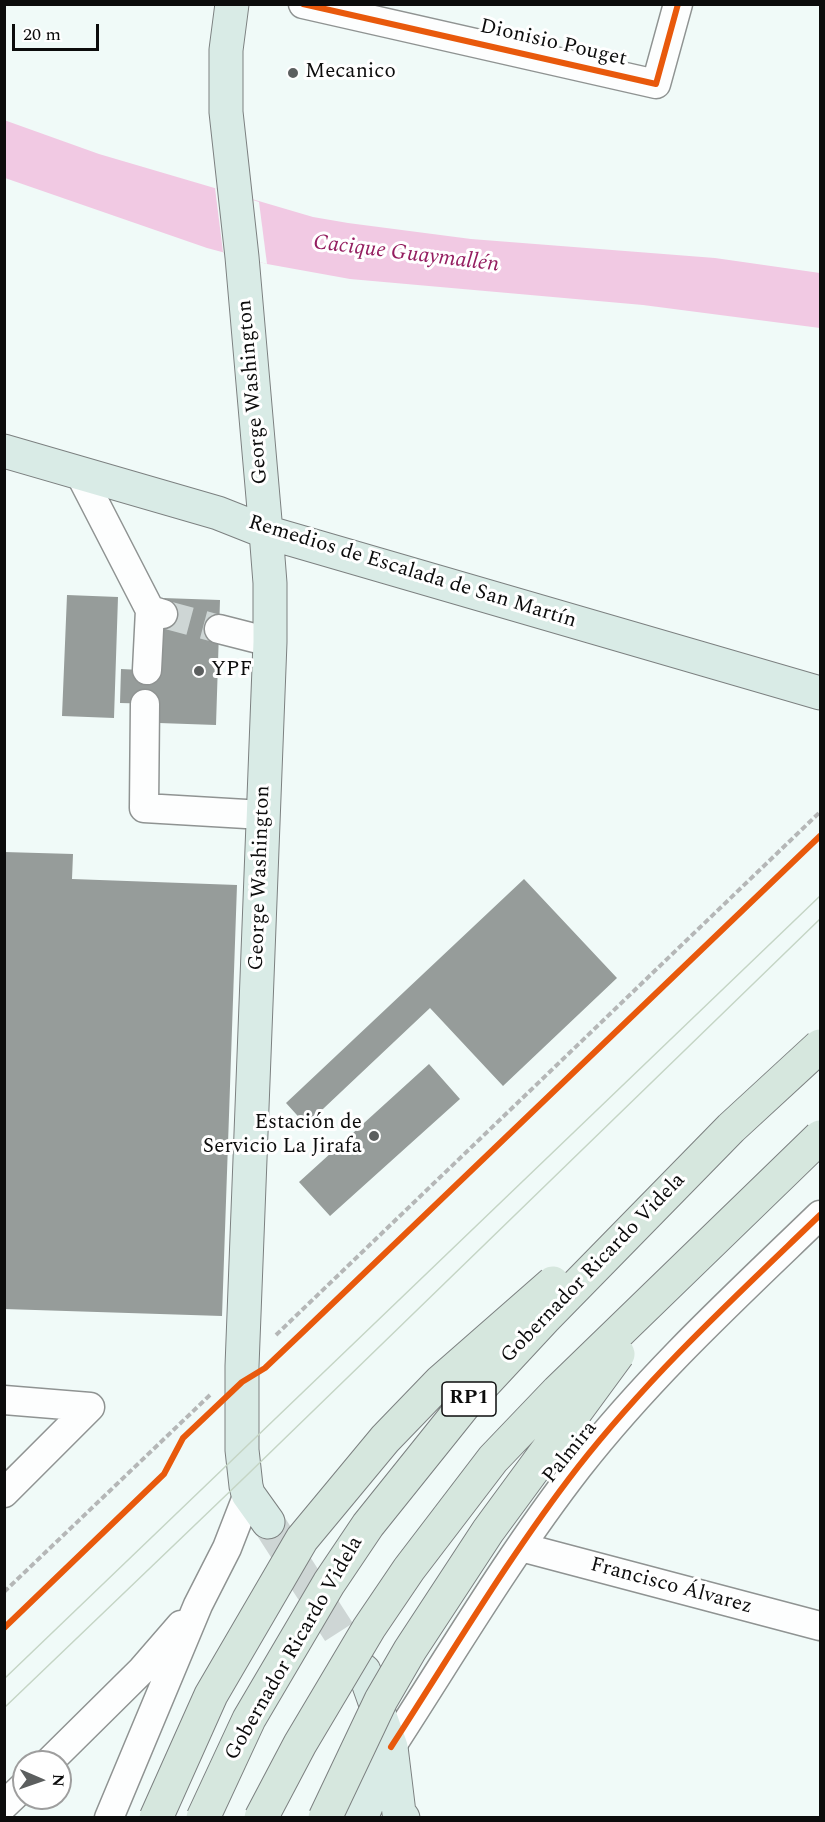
<!DOCTYPE html>
<meta charset="utf-8">
<style>
body{margin:0}
#map{position:relative;width:825px;height:1822px;overflow:hidden;background:#f0faf8;font-family:Spectral,serif}
canvas{display:block}
.frame{position:absolute;inset:0;border:6px solid #0c0c0c;pointer-events:none}
.north{position:absolute;left:12px;top:1750px;width:60px;height:60px;box-sizing:border-box;background:#fff;border:2px solid #9e9e9e;border-radius:50%;rotate:92deg;font-size:16px;font-weight:700;line-height:24px;text-align:center;color:#0c0c0c}
.north::after{content:'';display:block;margin:auto;width:21px;height:27px;background:#5c5f5f;clip-path:polygon(50% 0,100% 100%,50% 72%,0 100%)}
.scale{position:absolute;left:12px;top:24px;width:87px;height:27px;box-sizing:border-box;border:3px solid #0c0c0c;border-top:0;padding-left:8px;font-size:18px;line-height:21px;white-space:nowrap;color:#0c0c0c;-webkit-text-stroke:4px #fff;paint-order:stroke}
</style>
<div id="map">
<canvas width="825" height="1822"></canvas>
<div class="frame"></div>
<div class="north">N</div>
<div class="scale">20 m</div>
</div>
<script>
const context = document.querySelector('canvas').getContext('2d');
context.lineJoin = 'round';
function fillPath(path, color) { context.fillStyle = color; context.fill(path, 'evenodd'); }
function stroke(path, color, width, dash) { context.strokeStyle = color; context.lineWidth = width; context.lineCap = dash ? 'butt' : 'round'; context.setLineDash(dash || []); context.stroke(path); }
function label(font, color, halo, rows, align = 'center') {
  context.font = font + ' Spectral,serif'; context.lineWidth = 6; context.setLineDash([]); context.textBaseline = 'middle'; context.strokeStyle = halo; context.fillStyle = color; for (const [text, x, y, turn = 0] of rows) {
    context.save(); context.translate(x, y); context.rotate((+turn || 0) * Math.PI / 180); context.textAlign = isNaN(turn) ? turn : align; if (halo) context.strokeText(text, 0, 0); context.fillText(text, 0, 0); context.restore();
  }
}
fillPath(new Path2D(`
 M4 120 99 154 313 217 348 223 471 239 715 258 820 273V328L643 305 350 279 267 264 207 248 5 178Z`), '#f1c9e3');
fillPath(new Path2D(`
 M215 188 259 202 267 264 223 252Z`), '#f0faf8');
fillPath(new Path2D(`
 M67 595 118 597 114 718 62 716Z
 M163 598 220 600 216 725 159 723 160 704 120 703 121 669 161 671Z
 M4 852 73 854 72 879 237 885 222 1316 4 1309Z
 M524 879 617 978 503 1086 430 1008 306 1125 286 1103Z
 M429 1064 460 1099 330 1216 299 1182Z`), '#969c9a');
stroke(new Path2D(`
 M163 614 219 629`), '#ced6d5', 28, [28, 14]);
stroke(new Path2D(`
 M268 1522 364 1671`), '#ced6d5', 33, [33, 16]);
const minor = new Path2D(`
 M303 4 656 84 678 4
 M80 474 150 610 163 614
 M219 629 270 642
 M147 670 150 610
 M145 704 144 808 263 815
 M4 1400 90 1407 4 1493
 M521 1547 820 1626
 M391 1747C452 1653 509 1556 578 1467 650 1375 736 1296 820 1215
 M49 1762 142 1670 181 1625
 M4 1805 24 1786
 M109 1818 198 1605 227 1548 248 1494`);
const major = new Path2D(`
 M232 4 226 50V112L242 257 266 532 270 583V642L242 1366V1450L246 1486 248 1494 268 1522
 M4 451 218 513 266 532 820 693
 M364 1671 391 1747 399 1813 403 1818
 M361 1818 390 1750`);
stroke(minor, '#8f9392', 31);
stroke(major, '#7c8080', 35);
stroke(new Path2D(`
 M276 1335 820 812
 M4 1592 210 1395`), '#b5b7b7', 4, [6, 3]);
stroke(minor, '#fdfefe', 28);
stroke(major, '#d9ebe6', 33);
stroke(new Path2D(`
 M4 1679 820 896
 M4 1708 245 1477 820 919`), '#c5d5c5', 1.5);
const highwayBridge = new Path2D(`
 M156 1818 211 1695 302 1539 385 1439 440 1382 553 1283
 M203 1818 249 1719 329 1583 368 1525 465 1404 544 1319 731 1128 820 1046
 M261 1818 300 1744 369 1628 409 1569 493 1459 558 1391 820 1137
 M325 1818 381 1700 410 1650 488 1531 618 1354`);
stroke(highwayBridge, '#7c8080', 35, []);
stroke(highwayBridge, '#d6e7de', 33);
stroke(new Path2D(`
 M303 4 656 84 678 4
 M4 1628 164 1474 183 1438 242 1382 265 1368 305 1330 820 836
 M391 1747C452 1653 509 1556 578 1467 650 1375 736 1296 820 1215`), '#e8590c', 6);
for (const [x, y, r, color] of [
 [293,73,6,"#5c5f5f"],
 [199,671,6,"#5c5f5f"],
 [374,1136,6,"#5c5f5f"]
]) { const dot = new Path2D(); dot.arc(x, y, r, 0, 2 * Math.PI); context.fillStyle = color; context.fill(dot); stroke(dot, '#fff', 2); }
for (const [x, y, w] of [
 [469,1399,54]
]) { const box = new Path2D(); box.roundRect(x - w / 2, y - 17, w, 34, 4.5); context.fillStyle = '#fff'; context.fill(box); stroke(box, '#0c0c0c', 1.5); }
label('bold 20px', '#0c0c0c', null, [
 ["RP1",469,1399]
]);
label('21px', '#0c0c0c', '#fff', [
 ["Dionisio Pouget",553,44,13],
 ["George Washington",254,392,-95],
 ["Remedios de Escalada de San Martín",412,573,17],
 ["George Washington",261,878,-88],
 ["Gobernador Ricardo Videla",594,1269,-46],
 ["Palmira",571,1453,-51],
 ["Francisco Álvarez",671,1587,15],
 ["Gobernador Ricardo Videla",295,1649,-60]
]);
label('21px', '#0c0c0c', '#fff', [
 ["Mecanico",305,73],
 ["YPF",211,671],
 ["Estación de",362,1124,"right"],
 ["Servicio La Jirafa",362,1148,"right"]
], 'left');
label('italic 22px', '#941e60', '#fff', [
 ["Cacique Guaymallén",406,255,7]
]);
</script>
